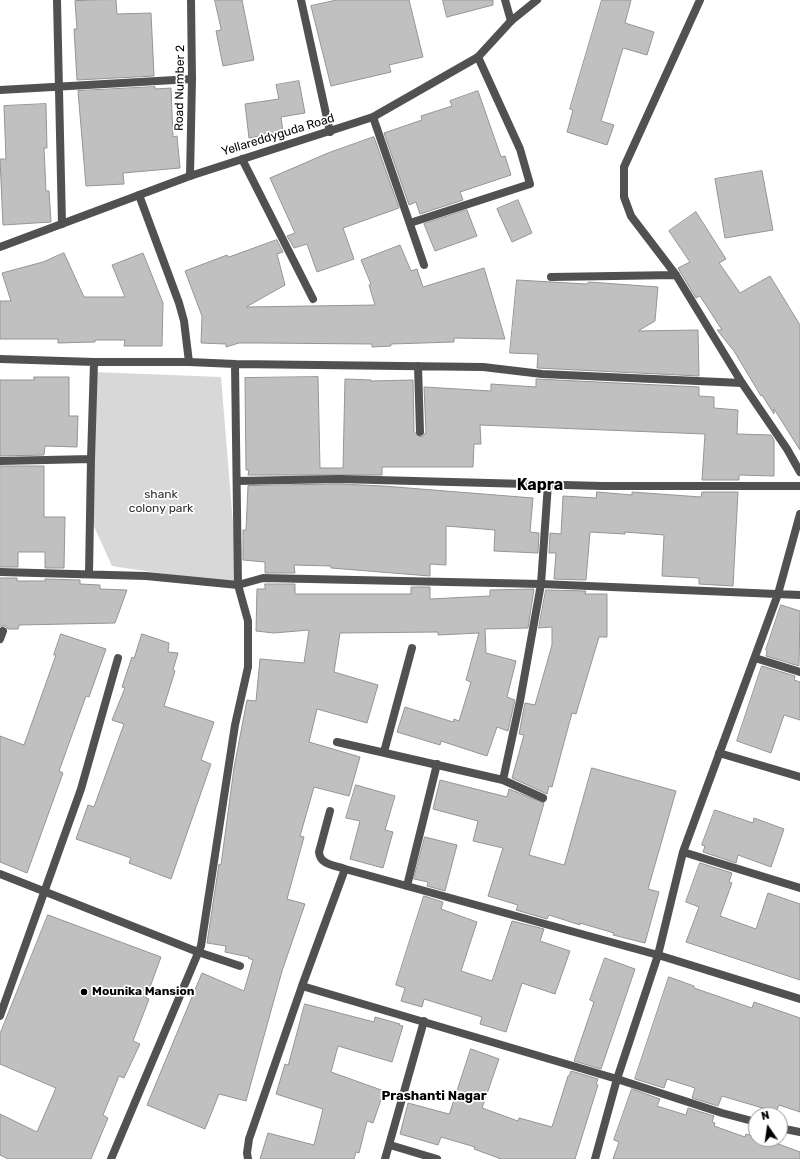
<!DOCTYPE html>
<style>
body{margin:0}
#map{position:relative;width:800px;height:1159px;overflow:hidden;background:#fff;font-family:Rubik,sans-serif}
canvas{display:block}
.north{position:absolute;left:748px;top:1107px;width:40px;height:40px;box-sizing:border-box;background:#fff;border:1px solid #999;border-radius:50%;rotate:347deg;font-size:11px;font-weight:700;line-height:16px;text-align:center;color:#000}
.north::after{content:'';display:block;margin:auto;width:14px;height:18px;background:#000;clip-path:polygon(50% 0,100% 100%,50% 72%,0 100%)}
</style>
<div id="map">
<canvas width="800" height="1159"></canvas>
<div class="north">N</div>
</div>
<script>
const context = document.querySelector('canvas').getContext('2d');
context.lineJoin = 'round';
function fillPath(path, color) { context.fillStyle = color; context.fill(path, 'evenodd'); }
function stroke(path, color, width, dash) { context.strokeStyle = color; context.lineWidth = width; context.lineCap = dash ? 'butt' : 'round'; context.setLineDash(dash || []); context.stroke(path); }
function label(font, color, halo, rows, align = 'center') {
  context.font = font + ' Rubik,sans-serif'; context.lineWidth = 3.5; context.setLineDash([]); context.textBaseline = 'middle'; context.strokeStyle = halo; context.fillStyle = color; for (const [text, x, y, turn = 0] of rows) {
    context.save(); context.translate(x, y); context.rotate((+turn || 0) * Math.PI / 180); context.textAlign = isNaN(turn) ? turn : align; if (halo) context.strokeText(text, 0, 0); context.fillText(text, 0, 0); context.restore();
  }
}
fillPath(new Path2D(`
 M94 372 221 377 238 585 112 566 91 520Z`), '#d8d8d8');
const building = new Path2D(`
 M116 0 117 14 151 13 154 76 77 80 74 29H77L75 1Z
 M215 0H242L254 60 223 66 216 31 221 30Z
 M337 0H409L423 57 389 65 391 72 331 86 311 6Z
 M443 0H493V5L447 17Z
 M602 0H631L625 23 654 32 647 55 623 48 601 121 614 125 607 145 567 132 573 110 570 109Z
 M299 81 305 113 281 117 283 132 249 138 245 104 279 99 276 85Z
 M155 87V89L171 88 173 137 177 136 180 168 123 173 124 184 86 186 78 91Z
 M478 91 501 157 505 156 511 175 460 192 463 200 420 214 416 202 409 205 384 133 422 120 421 116 452 106 450 101Z
 M46 104 47 148H44L46 191H49L51 222 3 225 0 159H6L4 106Z
 M374 137 399 208 343 228 354 259 317 272 307 244 294 248 287 236 295 233 270 178 328 153Z
 M762 171 773 230 725 238 715 179Z
 M518 200 532 233 512 242 497 209Z
 M467 210 477 236 435 251 424 224Z
 M696 212 726 259 719 263 740 293 770 276 800 325V450L774 409V414L762 395 761 396 734 351 717 330H722L700 296 696 298 678 268 690 262 669 231Z
 M277 240 283 252 277 254 285 285 246 307 375 305 369 285 371 284 361 260 400 245 411 271 417 269 423 287 484 268 505 339 454 338V342L391 344V346L372 347V344L261 343H239L226 347V344L201 343 202 316 185 271 227 255 228 257Z
 M64 253 84 297H125L112 265 143 253 163 303 162 346H124L125 340H95V342L58 343V339H0V301H11L2 273 43 262Z
 M517 280 586 284 589 282 658 287 655 321 638 331 698 330 699 376 537 368 538 354 510 353Z
 M34 377H69V416H78L77 447 45 446 44 455 0 456V380H34Z
 M318 377 320 468H343L345 379 371 380V381L413 380 414 432 420 437 423 436 426 432 424 387 491 391V384L536 387V379L699 387V396L714 397V408L738 410 737 434 771 435 774 440V476L739 475V480H702L705 434 480 425 481 444H474L473 467H382V475H248L249 470H246L245 378Z
 M0 466H44V517H65L64 568H45V552H18V567H0Z
 M339 484 383 486 533 498 530 532 539 533 538 553 494 551 495 530 446 526V565L430 564V576L331 568V566L294 565 295 573H265V562L243 560V530H246L248 486Z
 M597 492 632 495V492L701 497 702 492H738L733 586 699 584V578L662 576 664 535 625 532V534L590 532 586 580 554 579 556 553H549L550 533 561 534 563 496 596 498Z
 M0 578H17V581H45V579L80 580V584L100 585V589L127 590 115 623 19 625 18 629H8L5 626H0Z
 M265 584H295V594H411V587H430V599L490 596V590L534 589 528 628 485 629 486 653 516 661 507 697 515 700 508 731 497 727 487 756 441 741 440 745 397 732 405 707 453 722 454 719 459 721 471 682 466 680 479 633 438 635V632L340 633 334 672 378 685 367 723 317 709 309 742 360 757 349 796 314 787 300 836 304 837 287 899 305 904 282 971 246 1101 219 1094 205 1129 147 1105 202 973 244 991 253 960 248 958 249 957 225 952 226 946 207 943 219 864 221 865 234 768 247 700 256 701 260 659 304 663 309 630 274 633 256 631 257 589H265Z
 M546 590 586 591 585 594H607V637H599L576 714 572 713 552 787 549 786 547 794 512 778 524 735 519 734 525 703 535 705 552 645V627L539 628Z
 M781 605 800 611 799 666 766 656 767 651 766 650Z
 M61 634 106 649 89 697 86 696 59 771 63 773 27 873 0 862V736L24 745 56 655H54Z
 M142 634 169 643 168 652 178 653 173 670 175 671 164 706 214 722 201 760 211 764 171 879 129 863 131 858 76 839 88 805 94 807 124 724 112 720 125 688 122 687 132 657 134 658Z
 M762 666 795 676 794 680 800 682V720L784 715 771 753 737 741Z
 M592 768 676 791 648 889 659 892 645 943 613 935 614 933 580 923V925L549 915 547 919 516 910 518 905 488 896 503 848 473 841 478 821 433 809 440 780 507 797 509 789 544 803 529 855 564 865Z
 M356 785 395 796 385 830 393 832 383 868 350 859 360 821 346 818Z
 M715 810 753 823 754 818 784 829 771 867 738 855 736 863 703 852 705 846 702 845Z
 M425 837 457 845 445 891 427 886 428 882 414 879Z
 M700 863 732 873 729 882 732 883 720 916 756 929 768 893 800 904V980L686 942 699 907 686 902Z
 M424 896 443 902 441 909 477 922 461 971 492 981 512 921 544 929 540 941 570 951 555 994 522 983 506 1032 480 1024 482 1017 424 999 422 1007 401 1001 405 988 396 985Z
 M48 915 161 957 146 998 149 999 133 1041 140 1044 124 1078 119 1076 103 1115 108 1118 91 1159H8L0 1155V1114L37 1132 56 1088 0 1064V1034Z
 M605 958 635 969 601 1069 574 1061 594 1002 590 1000Z
 M669 977 694 986V988L752 1008 754 1002 800 1018V1112L779 1105 776 1112 722 1096 718 1106 692 1098 695 1088 667 1079 664 1088 635 1079Z
 M305 1004 374 1022 375 1017 400 1024 399 1025 403 1026 392 1062 338 1046 331 1072 384 1091 373 1123 367 1121 359 1153 356 1152 354 1159H260L268 1133 314 1145 323 1109 276 1094 285 1064 288 1065Z
 M471 1049 499 1059 482 1108 518 1121 519 1118 552 1127 568 1076H569L571 1071 598 1079 596 1084 598 1085 575 1159H501L474 1149 475 1147 441 1137 438 1145 400 1134 408 1103 449 1114Z
 M632 1089 660 1099 657 1106 686 1115 688 1108 714 1116 712 1122 715 1123 714 1126 745 1137 746 1134 756 1137V1139L773 1142 800 1152V1159H613L619 1142 614 1140Z`);
fillPath(building, '#c0c0c0');
stroke(building, '#959595', 1);
stroke(new Path2D(`
 M57 0 62 224
 M301 0 330 132
 M505 0 511 21
 M700 0 624 167V197L631 216 676 275 742 383 787 449 800 472
 M0 90 192 79
 M373 117 424 265
 M242 159 313 299
 M190 176 192 79 191 0
 M410 223 530 184 520 149 478 57
 M551 277 676 275
 M0 359 94 362 91 459 0 461
 M94 362H189
 M235 364 483 367 542 374 742 383
 M418 366 420 432
 M237 481 339 479 602 486H800
 M0 572 146 576 238 585 263 578 541 584 800 595
 M89 574 91 459
 M0 639 3 631
 M755 658 800 672
 M337 742 503 780 543 798
 M384 752 412 648
 M719 753 800 777
 M503 780 520 701 541 584 548 484
 M330 811 319 852C320 865 334 865 345 869L302 986 617 1079 722 1113 756 1122
 M683 852 800 888
 M345 869 658 955 800 999
 M0 874 198 952 240 966
 M407 886 437 764
 M0 1016 81 789 118 658
 M780 1128 800 1132
 M390 1145 437 1159
 M111 1159 201 946 235 725 248 667V621L238 585 235 364 189 362 184 321 179 303 139 195
 M248 1159 247 1153 249 1139 302 986
 M385 1159 424 1021
 M595 1159 617 1079 658 955 683 852 778 594 800 514`), '#515151', 8);
stroke(new Path2D(`
 M0 247 190 176 373 117 478 57 511 21 537 0`), '#515151', 8);
for (const [x, y, r, color] of [
 [84,992,4,"#000"]
]) { const dot = new Path2D(); dot.arc(x, y, r, 0, 2 * Math.PI); context.fillStyle = color; context.fill(dot); stroke(dot, '#fff', 1.5); }
label('12px', '#000', '#fff', [
 ["Road Number 2",180,88,-89],
 ["Yellareddyguda Road",278,135,-17]
]);
label('12px', '#2f2f2f', '#fff', [
 ["shank",161,495],
 ["colony park",161,509]
]);
label('bold 12px', '#000', '#fff', [
 ["Mounika Mansion",92,992]
], 'left');
label('bold 13px', '#000', '#fff', [
 ["Prashanti Nagar",434,1096]
]);
label('bold 16px', '#000', '#fff', [
 ["Kapra",540,485]
]);
</script>
